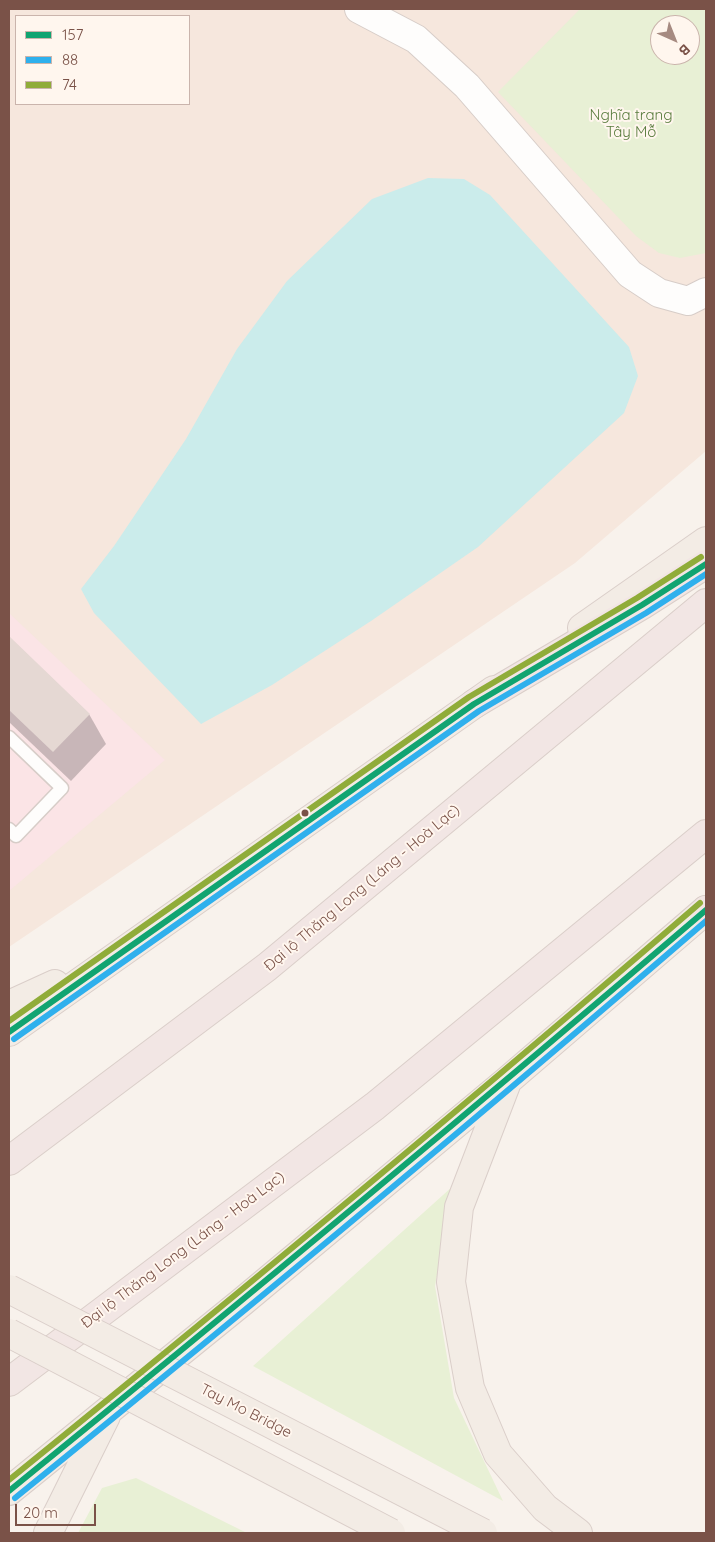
<!DOCTYPE html>
<meta charset="utf-8">
<style>
body{margin:0}
#map{position:relative;width:715px;height:1542px;overflow:hidden;background:#f8f2ec;font-family:Quicksand,sans-serif}
canvas{display:block}
.frame{position:absolute;inset:0;border:10px solid #7a5248;pointer-events:none}
.legend{position:absolute;left:15px;top:15px;width:175px;height:90px;box-sizing:border-box;background:#fff6ee;border:1px solid #cab4ac;margin:0;padding:6px 9px;list-style:none;font-size:15px;color:#7a5248}
.legend li{display:flex;align-items:center;gap:10px;height:25px}
.legend b{width:25px;border:1px solid #cab4ac}
.north{position:absolute;left:650px;top:15px;width:50px;height:50px;box-sizing:border-box;background:#fff6ee;border:1px solid #cab4ac;border-radius:50%;rotate:136deg;font-size:14px;font-weight:700;line-height:20px;text-align:center;color:#7a5248}
.north::after{content:'';display:block;margin:auto;width:18px;height:22px;background:#a68a81;clip-path:polygon(50% 0,100% 100%,50% 72%,0 100%)}
.scale{position:absolute;left:15px;top:1504px;width:81px;height:22px;box-sizing:border-box;border:2px solid #7a5248;border-top:0;padding-left:6px;font-size:15px;line-height:18px;white-space:nowrap;color:#7a5248;-webkit-text-stroke:4px #fff6ee;paint-order:stroke}
</style>
<div id="map">
<canvas width="715" height="1542"></canvas>
<div class="frame"></div>
<ul class="legend">
<li><b style="height:6px;background:#11a471"></b>157</li>
<li><b style="height:6px;background:#2fb0ed"></b>88</li>
<li><b style="height:6px;background:#90ac39"></b>74</li>
</ul>
<div class="north">B</div>
<div class="scale">20 m</div>
</div>
<script>
const context = document.querySelector('canvas').getContext('2d');
context.lineJoin = 'round';
function fillPath(path, color) { context.fillStyle = color; context.fill(path, 'evenodd'); }
function stroke(path, color, width, dash) { context.strokeStyle = color; context.lineWidth = width; context.lineCap = dash ? 'butt' : 'round'; context.setLineDash(dash || []); context.stroke(path); }
function label(font, color, halo, rows, align = 'center') {
  context.font = font + ' Quicksand,sans-serif'; context.lineWidth = 4; context.setLineDash([]); context.textBaseline = 'middle'; context.strokeStyle = halo; context.fillStyle = color; for (const [text, x, y, turn = 0] of rows) {
    context.save(); context.translate(x, y); context.rotate((+turn || 0) * Math.PI / 180); context.textAlign = isNaN(turn) ? turn : align; if (halo) context.strokeText(text, 0, 0); context.fillText(text, 0, 0); context.restore();
  }
}
fillPath(new Path2D(`
 M9 9H706V451L575 563 9 947ZM16 16H189V104H16ZM660 25H690V55H660Z`), '#f6e7dd');
fillPath(new Path2D(`
 M9 613 165 760 9 891Z`), '#fbe4e6');
fillPath(new Path2D(`
 M580 9H706V253L680 258 659 253 636 236 498 92ZM660 25H690V55H660Z
 M453 1186 435 1286 454 1398 503 1501 253 1366Z
 M136 1478 247 1533H78L102 1488Z`), '#e8f0d5');
fillPath(new Path2D(`
 M428 178 464 179 490 195 629 347 638 376 624 413 478 547 371 621 272 685 201 724 94 613 81 589 114 546 186 439 237 349 287 281 372 199Z`), '#cbeceb');
fillPath(new Path2D(`
 M9 637 89 714 106 744 71 781 9 722Z`), '#0003');
fillPath(new Path2D(`
 M9 636 90 714 53 752 9 710Z`), '#e5d8d3');
const service = new Path2D(`
 M9 737 62 788 16 836 9 829`);
const tertiary = new Path2D(`
 M359 9 416 39 467 86 630 274 659 293 688 301 706 292`);
const primary = new Path2D(`
 M582 628 706 541
 M9 1005 55 984
 M9 1032 494 690
 M507 1082 459 1207 451 1282 470 1388 498 1454 545 1508 578 1533
 M9 1491 242 1302 507 1081 706 910
 M48 1533 106 1416`);
const motorway = new Path2D(`
 M474 704 642 605 706 564
 M704 913 706 910
 M9 1161 267 967 706 603
 M9 1382 375 1106 706 834`);
stroke(service, '#d7cdc8', 15);
stroke(tertiary, '#d7cdc8', 30);
stroke(primary, '#dacec9', 30);
stroke(motorway, '#dacec9', 30);
stroke(service, '#fefdfc', 12);
stroke(tertiary, '#fefdfc', 28);
stroke(primary, '#f3ece5', 28);
stroke(motorway, '#f2e6e4', 28);
const primaryBridge = new Path2D(`
 M9 1289 483 1533
 M9 1333 391 1533`);
stroke(primaryBridge, '#dacec9', 30, []);
stroke(primaryBridge, '#f3ece5', 28);
stroke(new Path2D(`
 M9 1032 474 704 642 605 706 564
 M9 1491C244 1300 476 1107 706 910`), '#11a471', 6);
stroke(new Path2D(`
 M14 1039 479 711 646 613 706 574
 M15 1498C248 1309 479 1117 706 921`), '#2fb0ed', 6);
stroke(new Path2D(`
 M9 1021 469 697 637 598 701 557
 M9 1480C242 1291 473 1099 700 903`), '#90ac39', 6);
for (const [x, y, r, color] of [
 [305,813,4.5,"#7a5248"]
]) { const dot = new Path2D(); dot.arc(x, y, r, 0, 2 * Math.PI); context.fillStyle = color; context.fill(dot); stroke(dot, '#fff6ee', 2); }
label('15px', '#587b3c', '#fff6ee', [
 ["Nghĩa trang",631,115],
 ["Tây Mỗ",631,132]
]);
label('15px', '#7a5248', '#fff6ee', [
 ["Đại lộ Thăng Long (Láng - Hoà Lạc)",362,888,-40],
 ["Đại lộ Thăng Long (Láng - Hoà Lạc)",183,1250,-37],
 ["Tay Mo Bridge",246,1411,27]
]);
</script>
